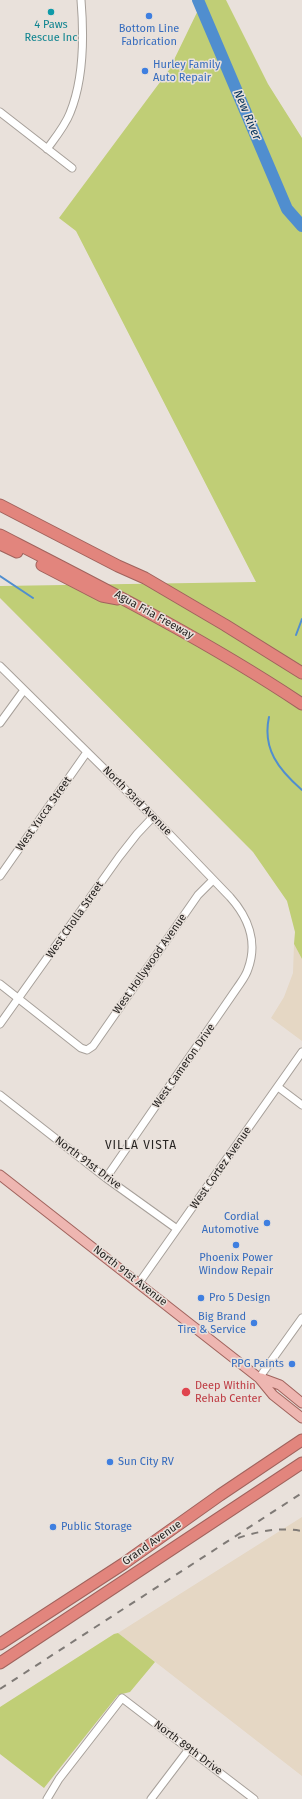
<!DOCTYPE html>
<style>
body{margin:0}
canvas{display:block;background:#e9e1db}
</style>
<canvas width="302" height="1799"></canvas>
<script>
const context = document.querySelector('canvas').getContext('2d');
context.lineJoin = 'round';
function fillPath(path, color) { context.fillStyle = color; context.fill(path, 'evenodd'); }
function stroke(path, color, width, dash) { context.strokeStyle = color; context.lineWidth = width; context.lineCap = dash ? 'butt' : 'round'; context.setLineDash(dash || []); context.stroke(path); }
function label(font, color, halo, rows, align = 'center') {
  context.font = font + ' "Fira Sans",sans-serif'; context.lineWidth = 3; context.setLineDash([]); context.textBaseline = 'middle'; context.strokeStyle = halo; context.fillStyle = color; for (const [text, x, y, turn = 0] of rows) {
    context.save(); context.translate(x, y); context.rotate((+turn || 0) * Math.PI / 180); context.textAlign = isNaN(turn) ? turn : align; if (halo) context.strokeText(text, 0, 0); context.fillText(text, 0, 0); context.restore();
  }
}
fillPath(new Path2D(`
 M294 944 302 959V1041L271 1018 284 997 293 973Z
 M302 1517V1776L118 1633Z`), '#e5d7c4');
fillPath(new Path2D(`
 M203 0H226L268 84 302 138V959L294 944 295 932 287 901 253 852 0 598V586L256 582 76 231 59 218 169 70Z
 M118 1633 155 1662 130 1692 118 1695 44 1788 0 1754V1707L114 1634Z`), '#c0ce76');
stroke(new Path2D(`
 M0 576 33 598
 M296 635 302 619
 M269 717C262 749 279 770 302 790`), '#508ecf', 2);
stroke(new Path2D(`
 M198 0 287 209 302 226`), '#508ecf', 12);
const minor = new Path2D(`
 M0 112 72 168
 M47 149C55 138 65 126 70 113 84 79 84 36 81 0
 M0 666 153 817 230 897C248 917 258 942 248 969 246 976 241 982 237 988L106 1178
 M0 723 24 690
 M0 876 87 752
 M0 984 81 1048 87 1050 93 1046 198 895 213 880
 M0 1024 119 857 137 834 153 817
 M278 1087 302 1105
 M0 1095 106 1178 177 1229
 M139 1283 302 1052
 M259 1378 302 1318
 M47 1799 59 1779 122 1698 254 1799
 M151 1799 189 1749`);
const major = new Path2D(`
 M0 1175 259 1378 273 1395 302 1418
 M261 1378 280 1385 302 1403`);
const highway = new Path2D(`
 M0 505 118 566 145 578 225 625 302 673
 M0 535C103 588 206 640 302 704
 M0 544 17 552
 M42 565 102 596 118 599
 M0 1644 123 1564 220 1495 302 1440
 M0 1663 302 1463`);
stroke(minor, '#a7a09a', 9);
stroke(major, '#a0635d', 11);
stroke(highway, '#a0635d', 13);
stroke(minor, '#fff', 7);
stroke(major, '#eeb6b1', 9);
stroke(highway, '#e2857d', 11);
stroke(new Path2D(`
 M238 1538C259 1531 280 1527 302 1531
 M0 1689 302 1493`), '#7f7a76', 2, [7, 7]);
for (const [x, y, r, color] of [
 [51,12,4,"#0f9aa8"],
 [149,16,4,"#3f7fe0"],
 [145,71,4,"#3f7fe0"],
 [267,1223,4,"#3f7fe0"],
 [236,1245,4,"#3f7fe0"],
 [201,1298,4,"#3f7fe0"],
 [254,1323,4,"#3f7fe0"],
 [292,1364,4,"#3f7fe0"],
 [186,1392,5,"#e0444e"],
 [110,1462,4,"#3f7fe0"],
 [53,1527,4,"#3f7fe0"]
]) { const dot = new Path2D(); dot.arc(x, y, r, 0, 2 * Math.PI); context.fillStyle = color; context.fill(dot); stroke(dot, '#e9e1db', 1.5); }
label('11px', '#0d838f', '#e9e1db', [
 ["4 Paws",51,25],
 ["Rescue Inc",51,38]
]);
label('11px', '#366cbe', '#e9e1db', [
 ["Bottom Line",149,29,"center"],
 ["Fabrication",149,42,"center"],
 ["Hurley Family",153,65],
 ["Auto Repair",153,78],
 ["Cordial",259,1217,"right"],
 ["Automotive",259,1230,"right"],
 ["Phoenix Power",236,1258,"center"],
 ["Window Repair",236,1271,"center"],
 ["Pro 5 Design",209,1298],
 ["Big Brand",246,1317,"right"],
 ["Tire & Service",246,1330,"right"],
 ["PPG Paints",284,1364,"right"],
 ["Sun City RV",118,1462],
 ["Public Storage",61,1527]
], 'left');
label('11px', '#262321', '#e9e1db', [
 ["Agua Fria Freeway",154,615,29],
 ["North 93rd Avenue",137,801,45],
 ["West Yucca Street",44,814,-55],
 ["West Cholla Street",75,920,-55],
 ["West Hollywood Avenue",150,964,-55],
 ["West Cameron Drive",184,1066,-55],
 ["North 91st Drive",88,1163,37],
 ["West Cortez Avenue",221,1168,-55],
 ["North 91st Avenue",130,1276,38],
 ["Grand Avenue",152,1543,-35],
 ["North 89th Drive",188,1748,37]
]);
label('11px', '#be3a42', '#e9e1db', [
 ["Deep Within",195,1386],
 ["Rehab Center",195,1399]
], 'left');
label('italic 12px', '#073660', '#e9e1db', [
 ["New River",247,115,67]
]);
context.letterSpacing = '1px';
label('12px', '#262321', '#e9e1db', [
 ["VILLA VISTA",141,1146]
]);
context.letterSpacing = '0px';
</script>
